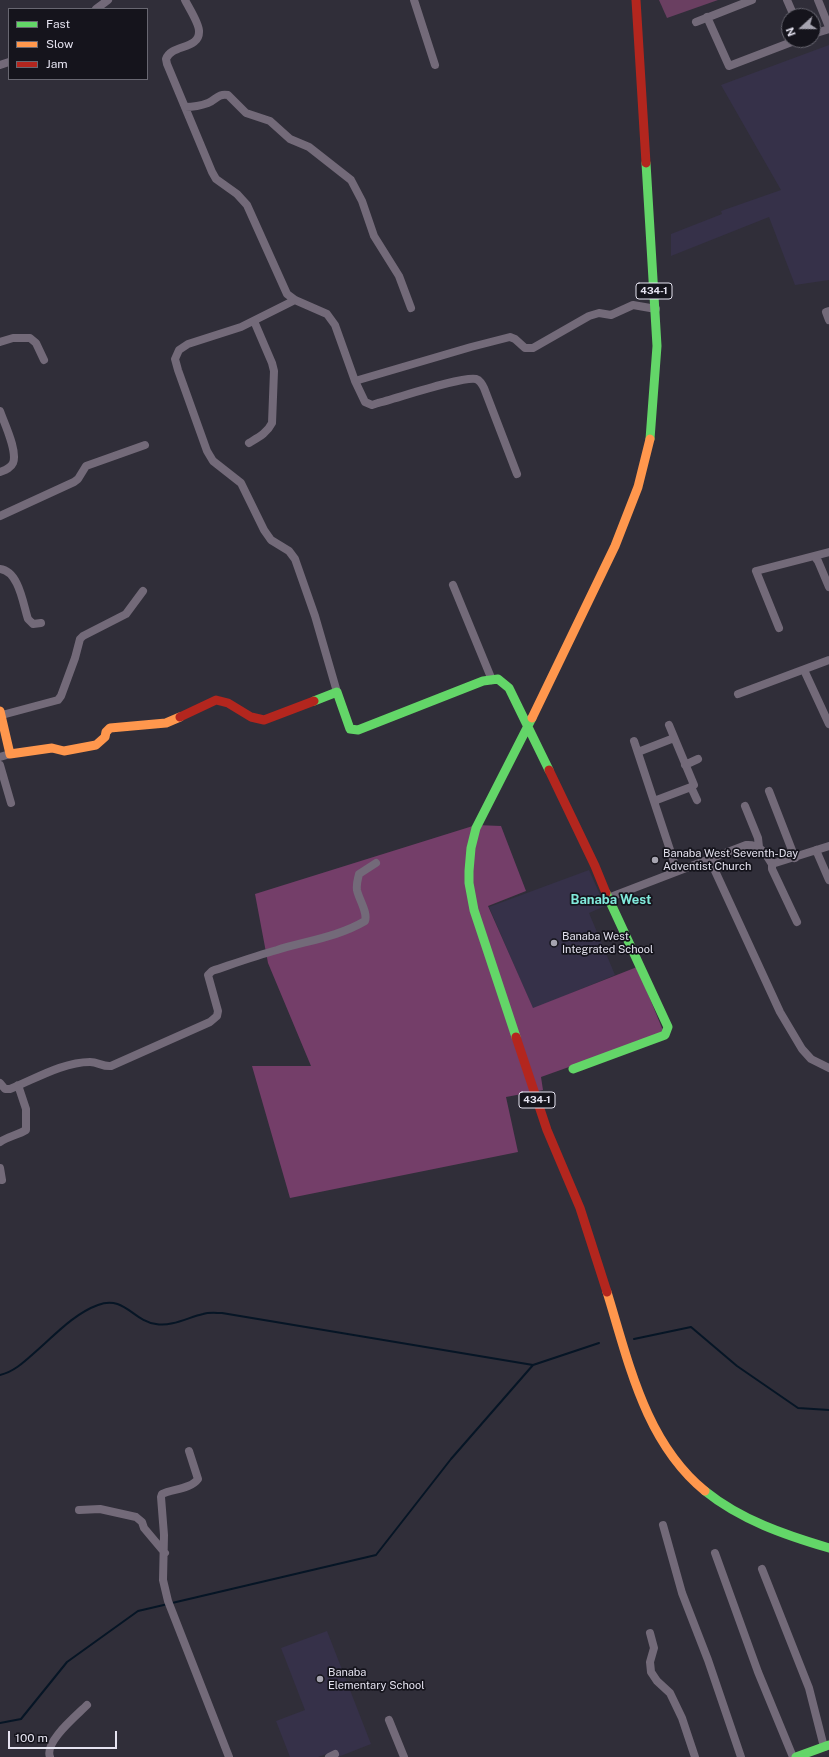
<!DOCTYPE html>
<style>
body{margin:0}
#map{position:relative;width:829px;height:1757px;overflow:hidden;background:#302e39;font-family:"Public Sans",sans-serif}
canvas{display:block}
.legend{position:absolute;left:8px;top:8px;width:140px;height:72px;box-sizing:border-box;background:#15141c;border:1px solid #686771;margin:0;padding:5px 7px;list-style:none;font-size:12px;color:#e5e3f0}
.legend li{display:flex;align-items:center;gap:8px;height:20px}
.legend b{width:20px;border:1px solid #686771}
.north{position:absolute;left:781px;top:8px;width:40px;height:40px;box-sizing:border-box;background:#15141c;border:1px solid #686771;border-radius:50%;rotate:249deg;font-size:11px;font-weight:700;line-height:16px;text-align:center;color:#e5e3f0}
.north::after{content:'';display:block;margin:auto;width:14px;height:18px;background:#a6a4b0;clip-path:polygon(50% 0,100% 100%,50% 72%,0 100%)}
.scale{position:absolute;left:8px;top:1731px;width:109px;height:18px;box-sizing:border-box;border:2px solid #e5e3f0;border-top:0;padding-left:5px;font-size:12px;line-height:14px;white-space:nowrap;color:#e5e3f0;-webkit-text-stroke:3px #15141c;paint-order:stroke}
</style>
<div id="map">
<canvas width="829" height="1757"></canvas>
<ul class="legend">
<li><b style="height:5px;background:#63d668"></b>Fast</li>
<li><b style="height:5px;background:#ff974d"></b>Slow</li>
<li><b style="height:5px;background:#b3261e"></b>Jam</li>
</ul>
<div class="north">N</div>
<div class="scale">100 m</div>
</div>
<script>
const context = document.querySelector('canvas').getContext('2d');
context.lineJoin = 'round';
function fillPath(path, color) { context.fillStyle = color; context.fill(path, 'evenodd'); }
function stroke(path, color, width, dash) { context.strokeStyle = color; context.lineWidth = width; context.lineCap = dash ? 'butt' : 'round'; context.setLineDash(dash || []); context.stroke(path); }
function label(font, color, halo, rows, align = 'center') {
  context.font = font + ' "Public Sans",sans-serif'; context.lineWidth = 3.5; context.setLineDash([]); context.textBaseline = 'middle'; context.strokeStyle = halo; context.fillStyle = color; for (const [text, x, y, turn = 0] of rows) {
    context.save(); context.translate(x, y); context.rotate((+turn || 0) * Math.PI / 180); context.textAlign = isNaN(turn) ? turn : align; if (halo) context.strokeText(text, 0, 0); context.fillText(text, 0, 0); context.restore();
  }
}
fillPath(new Path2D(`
 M829 45V280L795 285 769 217 671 256V234L722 214 721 211 781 190 721 85Z
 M589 870 605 906 589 913 615 975 533 1009 489 907Z
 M327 1631 371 1744 338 1757H334L332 1752 318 1757H290L276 1721 305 1710 281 1648Z`), '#363149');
fillPath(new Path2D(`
 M659 0H718L667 18Z`), '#6a3f61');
fillPath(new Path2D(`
 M476 825 501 826 526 891 488 906 533 1008 637 967 664 1033 541 1077 543 1090 506 1097 518 1152 290 1198 252 1066H311L268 963 255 894Z`), '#743e69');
stroke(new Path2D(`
 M634 1339 691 1327 737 1366 798 1408 829 1410
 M0 1375C13 1372 23 1363 33 1354 53 1337 73 1314 98 1305 124 1295 133 1321 156 1324 172 1327 189 1317 203 1314 209 1312 216 1313 222 1313L533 1365 599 1343
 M172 1603 376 1555 451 1459 533 1365
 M0 1723 21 1719 67 1662 138 1611 168 1604`), '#061525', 2);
stroke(new Path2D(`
 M185 0C189 8 199 23 199 31 200 50 171 44 166 59L167 64 212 172 216 179 237 194 247 205 287 294 295 300 327 314 335 325 355 381 365 402 372 405 378 403C395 399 462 376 476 379 480 380 482 384 484 388L517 474
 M414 0 435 65
 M787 0 794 16
 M818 0 829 27
 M96 9 108 0
 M707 17 729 66 797 40
 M696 22 752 0
 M813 34 829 29
 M0 65 9 62
 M185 107C193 107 200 106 208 103 216 100 218 93 228 95L246 113 270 121 290 139 309 147 351 180 362 201 374 236 399 276 411 308
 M295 300 241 327 188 344 179 350 175 359 178 370 207 451 213 461 241 483 264 530 271 540 289 551 295 559 315 616 337 692
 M829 311 826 312 829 320
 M0 342 13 338H30L36 343 44 360
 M355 381 471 347 510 337 515 339 525 348H533L589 316 599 313 611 315 633 305 656 309
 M0 411C4 423 18 451 13 463 11 468 5 470 0 472
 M249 443C259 437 267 433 272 423L274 371 272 363 254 321
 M0 516 74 482 78 479 86 466 145 445
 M815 557 818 561 829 587
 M0 569C19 571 23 604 28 619L33 624 41 623
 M453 585 492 680
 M779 628 756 571 829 552
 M804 670 829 724
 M738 694 829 660
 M2 715 58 700 61 696 75 658 80 639 83 636 126 614 143 591
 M634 741 677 871
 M638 752 674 738
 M0 757 10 754
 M0 765 11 803
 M685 765 698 759
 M691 787 697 800
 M769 791 795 858
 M654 801 691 787 694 785 669 725
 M745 806 758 838 759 847
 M816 850 829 880
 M710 860 780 1012 802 1049 811 1059 829 1068
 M772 864V869L797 922
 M608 898 746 845C760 844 765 853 772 864L829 846
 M0 1083 5 1089H10C35 1079 63 1062 90 1062 98 1062 103 1067 111 1066L210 1022 217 1016 218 1011 208 975 212 971C233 964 255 956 277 950 306 941 338 937 365 921 368 912 359 900 357 890 356 884 358 879 359 874L376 863
 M0 1142C8 1136 18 1135 26 1130V1109L18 1085
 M0 1168 2 1180
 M189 1451 198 1479C191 1489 172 1489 162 1494L161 1497 164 1535 163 1580 168 1601 229 1757
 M79 1510 100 1509 136 1517 142 1522 144 1528 165 1553
 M663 1525 682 1593 708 1660 741 1757
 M715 1553 758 1672 793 1757
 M762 1569 809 1688 824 1747
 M650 1633 654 1648 650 1662 651 1672 657 1681 670 1693 682 1718 695 1757
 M389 1720 404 1757
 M50 1757C44 1742 76 1716 87 1705
 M329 1757 335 1754`), '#736a79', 8);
stroke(new Path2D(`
 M646 163 657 346 650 439
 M314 701 337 692 350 729 358 730 483 681 498 679 509 688 549 770
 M516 1037 474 910 469 883V871L471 848 476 828 532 718
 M573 1069 665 1035 668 1027 606 893
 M705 1491C741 1520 785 1535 829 1548
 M796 1757 829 1745`), '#63d668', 9);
stroke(new Path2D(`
 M0 711 10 754 52 748 64 751 96 745 105 737 106 732 110 728 166 723 180 717
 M532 718 615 546 638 487 650 439
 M607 1292C629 1363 645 1442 705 1491`), '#ff974d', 9);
stroke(new Path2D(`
 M636 0 646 163
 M180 717 216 700 228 703 251 717 264 720 314 701
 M549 770 595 866 606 893
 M516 1037 547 1130 580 1208 607 1292`), '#b3261e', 9);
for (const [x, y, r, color] of [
 [655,860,4,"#a6a4b0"],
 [554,943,4,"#a6a4b0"],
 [320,1679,4,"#a6a4b0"]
]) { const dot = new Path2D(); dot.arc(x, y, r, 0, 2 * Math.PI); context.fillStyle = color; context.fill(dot); stroke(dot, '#15141c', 1.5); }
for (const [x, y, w] of [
 [654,291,36],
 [537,1100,36]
]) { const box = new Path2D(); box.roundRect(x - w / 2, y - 8, w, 16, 3); context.fillStyle = '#15141c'; context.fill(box); stroke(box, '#e5e3f0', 1); }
label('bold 10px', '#e5e3f0', null, [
 ["434-1",654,291],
 ["434-1",537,1100]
]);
label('11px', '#e5e3f0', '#15141c', [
 ["Banaba West Seventh-Day",663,854],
 ["Adventist Church",663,867],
 ["Banaba West",562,937],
 ["Integrated School",562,950],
 ["Banaba",328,1673],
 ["Elementary School",328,1686]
], 'left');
label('bold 13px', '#81e9db', '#15141c', [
 ["Banaba West",611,900]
]);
</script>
